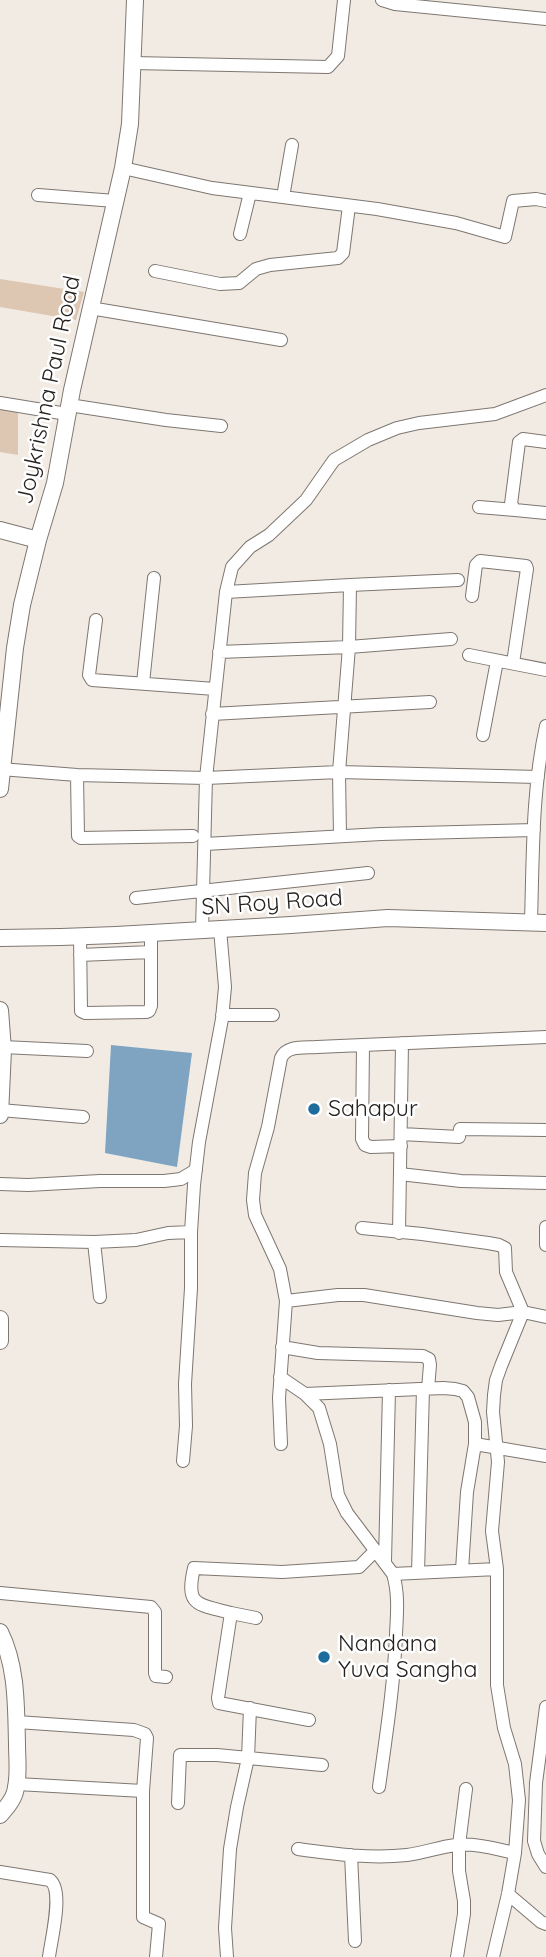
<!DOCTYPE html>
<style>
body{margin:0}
canvas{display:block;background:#f2ebe4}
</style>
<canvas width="546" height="1957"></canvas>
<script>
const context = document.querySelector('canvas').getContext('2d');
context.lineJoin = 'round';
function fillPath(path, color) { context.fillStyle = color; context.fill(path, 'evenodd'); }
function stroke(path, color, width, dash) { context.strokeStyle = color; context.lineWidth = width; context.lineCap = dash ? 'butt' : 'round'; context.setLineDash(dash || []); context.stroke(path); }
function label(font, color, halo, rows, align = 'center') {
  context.font = font + ' Quicksand,sans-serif'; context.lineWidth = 5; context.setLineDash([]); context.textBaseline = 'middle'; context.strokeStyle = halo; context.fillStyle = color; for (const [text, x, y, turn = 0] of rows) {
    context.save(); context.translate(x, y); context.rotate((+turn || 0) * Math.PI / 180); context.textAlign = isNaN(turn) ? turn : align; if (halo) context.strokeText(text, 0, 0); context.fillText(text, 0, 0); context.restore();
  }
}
fillPath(new Path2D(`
 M0 279 84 292 76 320 0 307Z
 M0 404 18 407V455L0 452Z`), '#ddc6b2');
fillPath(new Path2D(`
 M111 1045 192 1053 177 1167 105 1153Z`), '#7fa4c2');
const minor = new Path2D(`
 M382 0 395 4 546 19
 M133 63 328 67 338 56 344 0
 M123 168 212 188 377 209 456 223 505 237 513 201 536 199 546 201
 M38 195 115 201
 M283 197 292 145
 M240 234 250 193
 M155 271 220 284 239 283 256 269 270 265 338 258 343 253 349 206
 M90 308 281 340
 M0 403 67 414
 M69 405 166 420 221 426
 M546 442 523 439 519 442 511 504 515 510 546 513
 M479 507 515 510
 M350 585 458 580
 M226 592 350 585 349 647 339 772 340 836
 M472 596 476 565 480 561 526 566 527 569 513 663
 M96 620 89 675 92 680 215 689
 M219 652 349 647 451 639
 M469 655 546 670
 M143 683 154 578
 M212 714 430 702
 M483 735 497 661
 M0 769 77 775 206 778 339 772 538 777
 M77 775 78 836 81 838 193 836
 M205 844 381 834 534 830
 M136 898 368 873
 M531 921C533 856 532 789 546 726
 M202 930 206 778 226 592 232 567 250 547 269 535 306 500 334 460 368 440 397 428 419 423 495 414 546 395
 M80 936 81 1011 85 1013 146 1012 149 1011 151 1006V932
 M80 955 151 952
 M222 1015H273
 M363 1045 362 1139 365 1145 371 1147 401 1146
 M3 1047 87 1051
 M0 1110 83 1117
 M401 1134 459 1137 460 1129 546 1130
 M400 1174 461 1181 546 1183
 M0 1184 28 1185 100 1181H164L181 1179 196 1170
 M546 1227V1245
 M362 1228 422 1234 488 1243 499 1245 505 1248 506 1272 523 1312 501 1366 496 1380 494 1395 493 1412 498 1462 492 1531 497 1569
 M399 1233 402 1043
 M0 1240 94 1242 136 1240 168 1233 191 1232
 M94 1242 100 1297
 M286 1301 338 1295H364L477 1313 498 1315 523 1312 546 1317
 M282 1347 318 1353 423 1356 429 1359 430 1365 428 1389
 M280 1377 305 1394 319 1408 330 1444 338 1495 347 1513 393 1574C399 1594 397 1614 396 1634 394 1686 386 1736 379 1787
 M305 1394 443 1388 455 1389 463 1391 468 1397 475 1422V1444L467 1492 462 1570
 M281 1444 279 1398 286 1301 280 1269 255 1215 253 1200 255 1173 268 1127 281 1058C287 1045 304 1048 317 1047L546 1037
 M475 1444 546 1456
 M183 1461 186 1426 185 1384 191 1288V1232L194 1185 199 1142 222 1019 225 987 220 929
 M385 1561 389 1390
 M418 1573 423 1389
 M393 1574 497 1569V1685L504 1728 515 1764 519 1800 515 1853 508 1894 493 1957
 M0 1593 151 1607 155 1612V1673L156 1676 166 1677
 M231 1613C198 1604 185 1607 194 1568L282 1572 359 1567 375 1551
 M256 1618 231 1613 218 1698 219 1703 309 1720
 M546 1707 536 1783 534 1841 538 1854 546 1867
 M17 1722 134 1730 145 1734 147 1738 143 1791V1917L159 1924 156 1957
 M17 1784 143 1791
 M178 1803 180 1755H217L322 1765
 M298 1849C334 1854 371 1859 407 1855 423 1853 439 1847 456 1845 475 1843 496 1849 515 1853
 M351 1855 355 1941
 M0 1872 50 1880C64 1891 51 1940 49 1957
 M508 1894 541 1922 546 1924
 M227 1957 225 1928 230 1849 237 1807 248 1758 250 1708
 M457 1957 464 1914V1901L459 1871V1845L466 1789`);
const tertiary = new Path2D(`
 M0 530 38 540
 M0 789 15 648 22 605 38 540 55 483 72 390 123 168 130 124 135 0
 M0 938 61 937 116 935 291 925 388 918 546 923
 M0 1010 3 1050 0 1115
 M0 1319V1341
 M0 1632C17 1666 16 1706 17 1744 17 1758 19 1773 16 1787 15 1798 7 1807 0 1815`);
stroke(minor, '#7e7771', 14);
stroke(tertiary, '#7e7771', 18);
stroke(minor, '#fff', 12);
stroke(tertiary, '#fff', 16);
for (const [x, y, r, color] of [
 [314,1109,7,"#1e6b9e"],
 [324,1657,7,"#1e6b9e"]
]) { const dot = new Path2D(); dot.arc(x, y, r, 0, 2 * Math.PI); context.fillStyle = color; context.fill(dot); stroke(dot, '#fff', 2.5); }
label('23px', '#252220', '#fff', [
 ["Joykrishna Paul Road",49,390,-78],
 ["SN Roy Road",272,903,-4]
]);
label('23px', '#252220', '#fff', [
 ["Sahapur",328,1109],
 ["Nandana",338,1644],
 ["Yuva Sangha",338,1670]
], 'left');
</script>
